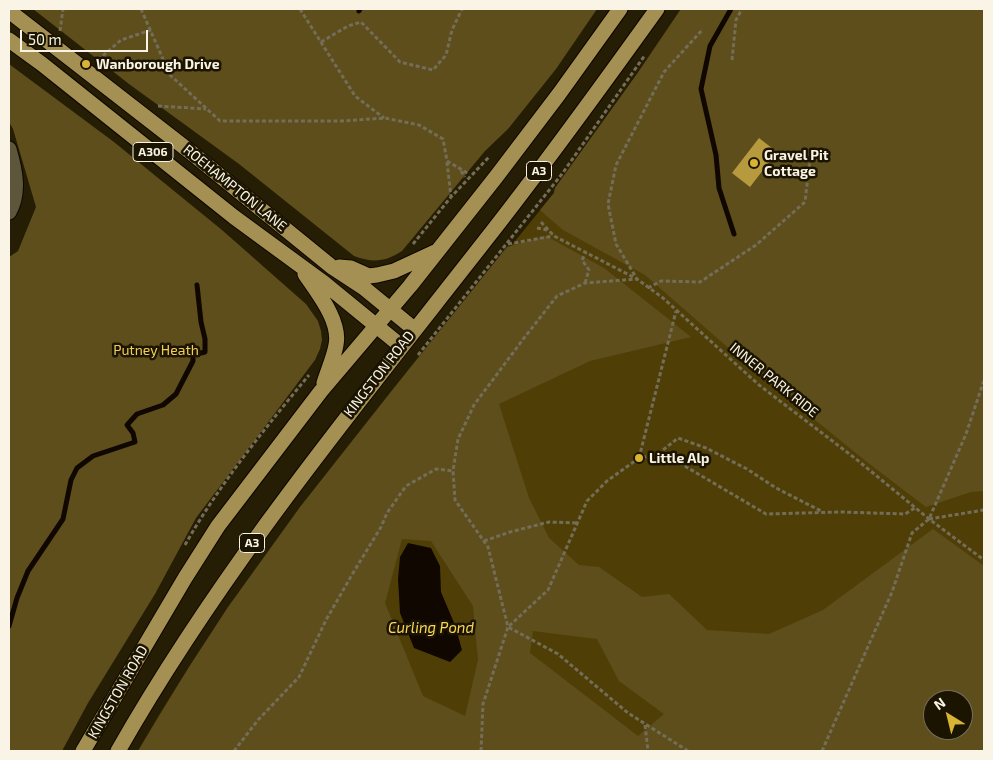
<!DOCTYPE html>
<style>
body{margin:0}
#map{position:relative;width:993px;height:760px;overflow:hidden;background:#251d04;font-family:"Exo 2",sans-serif}
canvas{display:block}
.frame{position:absolute;inset:0;border:10px solid #f9f4e5;pointer-events:none}
.north{position:absolute;left:923px;top:690px;width:50px;height:50px;box-sizing:border-box;background:#1b1400;border:1px solid #746e5c;border-radius:50%;rotate:324deg;font-size:14px;font-weight:700;line-height:20px;text-align:center;color:#f9f4e5}
.north::after{content:'';display:block;margin:auto;width:18px;height:22px;background:#d8b434;clip-path:polygon(50% 0,100% 100%,50% 72%,0 100%)}
.scale{position:absolute;left:20px;top:30px;width:128px;height:22px;box-sizing:border-box;border:2px solid #f9f4e5;border-top:0;padding-left:6px;font-size:15px;line-height:18px;white-space:nowrap;color:#f9f4e5;-webkit-text-stroke:4px #1b1400;paint-order:stroke}
</style>
<div id="map">
<canvas width="993" height="760"></canvas>
<div class="frame"></div>
<div class="north">N</div>
<div class="scale">50 m</div>
</div>
<script>
const context = document.querySelector('canvas').getContext('2d');
context.lineJoin = 'round';
function fillPath(path, color) { context.fillStyle = color; context.fill(path, 'evenodd'); }
function stroke(path, color, width, dash) { context.strokeStyle = color; context.lineWidth = width; context.lineCap = dash ? 'butt' : 'round'; context.setLineDash(dash || []); context.stroke(path); }
function label(font, color, halo, rows, align = 'center') {
  context.font = font + ' "Exo 2",sans-serif'; context.lineWidth = 5; context.setLineDash([]); context.textBaseline = 'middle'; context.strokeStyle = halo; context.fillStyle = color; for (const [text, x, y, turn = 0] of rows) {
    context.save(); context.translate(x, y); context.rotate((+turn || 0) * Math.PI / 180); context.textAlign = isNaN(turn) ? turn : align; if (halo) context.strokeText(text, 0, 0); context.fillText(text, 0, 0); context.restore();
  }
}
fillPath(new Path2D(`
 M681 9H984V751H138C242 570 377 410 507 247L511 246 554 193 555 188 637 74ZM933 700H963V730H933Z`), '#4f3f07');
fillPath(new Path2D(`
 M33 9H597L556 69 508 129 485 151 402 251C385 262 373 263 354 256L239 164 129 84Z
 M681 9H984V491L971 492 926 507 867 462 756 372 645 275 563 230 540 210 554 193 555 188 637 74Z
 M9 64 114 142 222 230 306 304 318 321 321 331 322 340 320 349 315 360 196 518 155 594 88 703 62 751H9V257L18 251 36 207 13 129 9 122Z
 M546 236 604 268 691 337 590 361 499 404 529 498 549 538 579 565 599 567 642 597 669 594 707 630 769 634 823 610 933 529 984 566V751H138L189 667 228 607 300 507 390 393 507 247ZM402 539 431 541 473 606 478 660 465 716 423 696 385 603ZM533 631 597 639 619 681 664 714 638 736 530 653ZM933 700H963V730H933Z`), '#5d4e1c');
fillPath(new Path2D(`
 M408 543 431 548 440 566 441 592 455 625 462 650 450 662 414 648 400 613 398 579 400 557Z`), '#100800');
stroke(new Path2D(`
 M731 9 710 46 701 89 716 155 719 188 734 234
 M359 11 360 9
 M9 626 17 598 28 571 63 519 71 480 77 468 93 456 135 442 133 433 127 425 137 414 163 405 176 394 193 361V355L205 352V339L201 322 197 285`), '#100800', 5);
fillPath(new Path2D(`
 M759 138 777 152 750 187 732 173Z`), '#b79a3d');
const minor = new Path2D(`
 M9 149C15 170 20 193 9 212`);
const trunk = new Path2D(`
 M9 11 193 154 332 267 364 288 414 329
 M9 40 42 64 234 217 324 283 401 346
 M339 267 351 268 369 276 377 275 394 271 435 252
 M305 274C317 292 341 321 336 345 334 357 328 370 324 383
 M83 751 185 578 218 526 321 391 410 286 496 177 559 94 620 9
 M118 751C222 568 355 407 484 242 544 166 601 87 657 9`);
stroke(minor, '#0e0700', 17);
stroke(trunk, '#0e0700', 17);
stroke(new Path2D(`
 M141 9 170 75 220 121H342L385 118 419 125 443 139 447 161 469 174
 M300 9 355 96 384 118
 M60 31 63 9
 M321 42 348 26 361 22 400 62 433 70 446 55 452 30 462 9
 M98 60 121 40 151 30
 M732 60 736 20 742 9
 M158 106 206 109
 M447 162 451 197
 M461 171 465 177
 M541 222 554 236 637 279 663 298 759 385 856 459 929 519 984 560
 M537 228 547 230
 M413 244 451 197 489 157
 M508 244 553 236
 M585 283 589 270 582 260 586 252
 M648 288 661 281 700 282 756 245 805 202 810 159
 M418 355 562 174 645 55
 M658 454 678 438 706 448 747 469 776 488 823 512
 M639 458 676 311
 M929 519 984 510
 M484 541 510 532 549 522 578 523
 M185 545C218 486 266 427 309 375
 M645 725 648 751
 M234 751 258 720 299 677 326 620 353 573 381 527 387 513 406 486 436 469 453 471
 M481 751 483 704 508 627 488 547 455 500 453 471 458 439 474 405 524 338 557 296 585 283 637 279 616 244 608 204 616 165 664 72 703 29
 M688 751 628 713 558 654 508 627 548 590 587 501 607 481 639 458 657 454 683 465 766 514 841 512 905 514 915 508
 M822 751 892 592 912 533 929 519 966 434 984 380`), '#746d57', 3, [4, 2.5]);
stroke(minor, '#5e563b', 15);
stroke(trunk, '#a49052', 15);
for (const [x, y, r, color] of [
 [86,64,5,"#d8b434"],
 [754,163,5,"#d8b434"],
 [639,458,5,"#d8b434"]
]) { const dot = new Path2D(); dot.arc(x, y, r, 0, 2 * Math.PI); context.fillStyle = color; context.fill(dot); stroke(dot, '#1b1400', 2); }
for (const [x, y, w] of [
 [153,152,40],
 [539,171,25],
 [252,543,25]
]) { const box = new Path2D(); box.roundRect(x - w / 2, y - 9.5, w, 19, 4); context.fillStyle = '#1b1400'; context.fill(box); stroke(box, '#f9f4e5', 1); }
label('bold 12px', '#f9f4e5', null, [
 ["A306",153,152],
 ["A3",539,171],
 ["A3",252,543]
]);
label('bold 14px', '#f9f4e5', '#1b1400', [
 ["Wanborough Drive",96,64],
 ["Gravel Pit",764,155],
 ["Cottage",764,171],
 ["Little Alp",649,458]
], 'left');
label('14px', '#f9f4e5', '#1b1400', [
 ["ROEHAMPTON LANE",235,188,39],
 ["KINGSTON ROAD",379,374,-52],
 ["INNER PARK RIDE",774,380,39],
 ["KINGSTON ROAD",118,692,-60]
]);
label('14px', '#f5cf52', '#1b1400', [
 ["Putney Heath",156,350]
]);
label('italic 15px', '#fad558', '#1b1400', [
 ["Curling Pond",431,628]
]);
</script>
